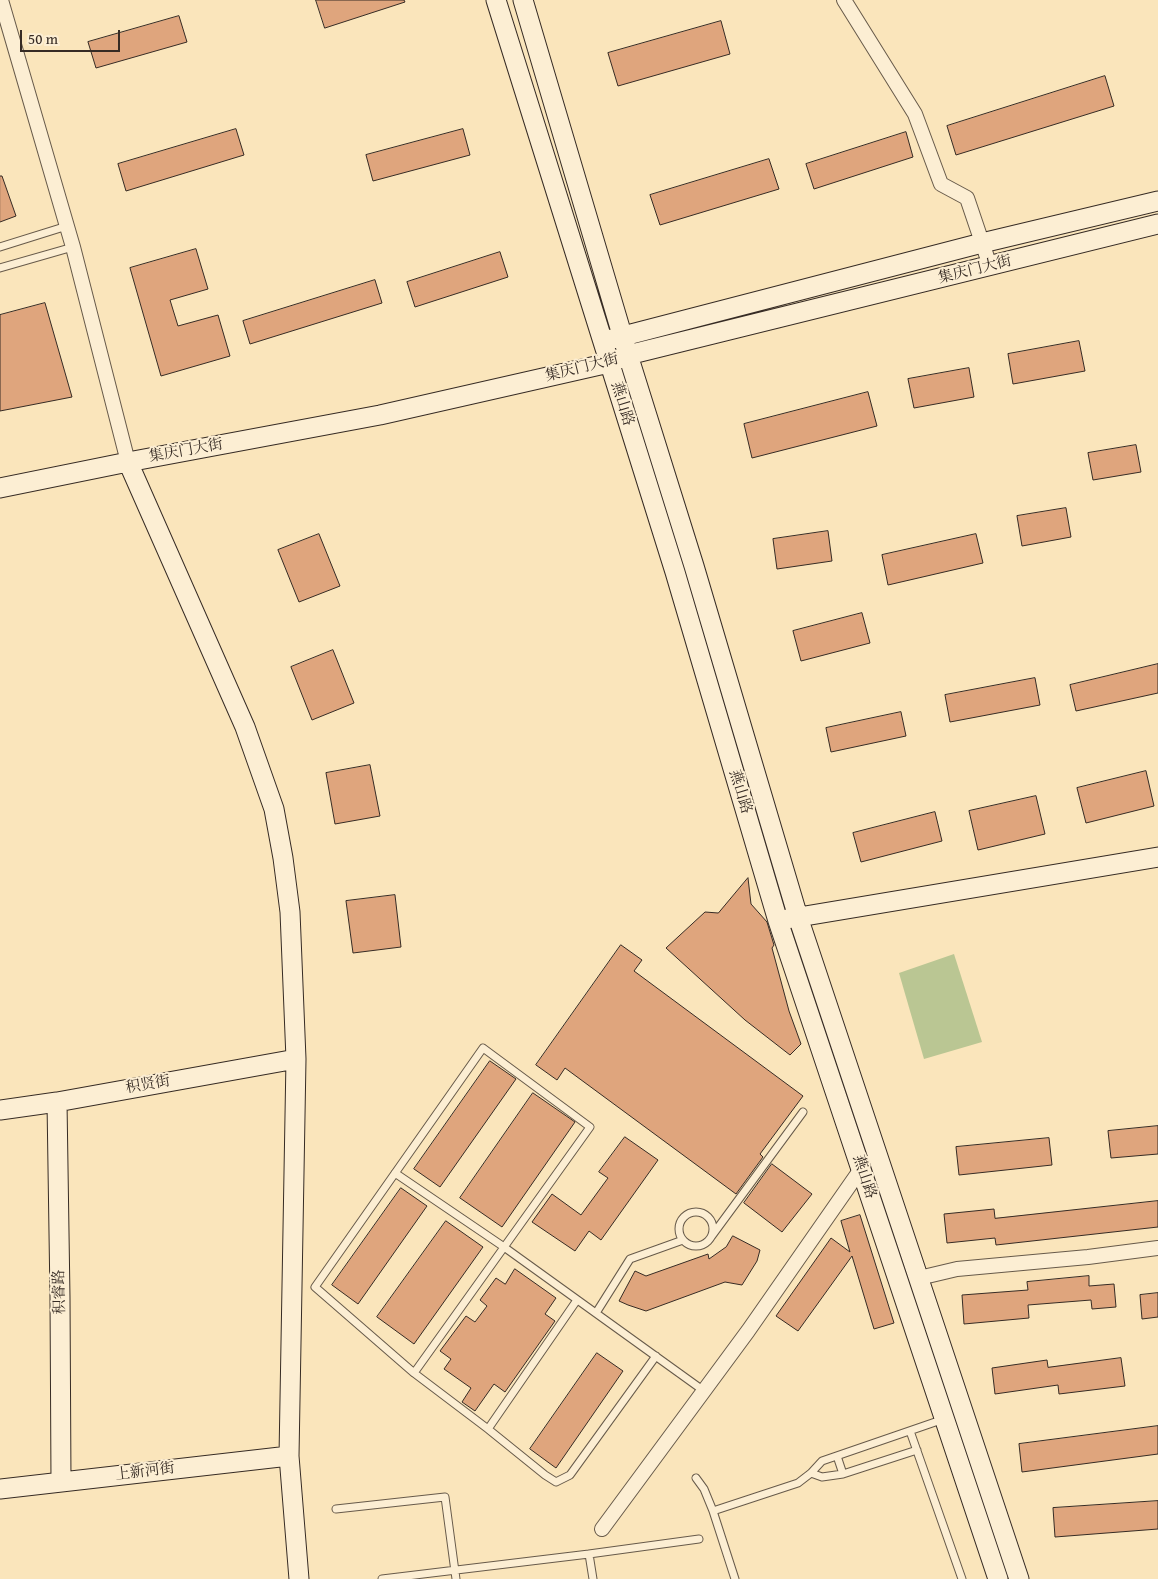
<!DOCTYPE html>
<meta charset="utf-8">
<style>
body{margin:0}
#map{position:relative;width:1158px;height:1579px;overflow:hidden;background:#fae5bb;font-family:"Gentium Book Plus",serif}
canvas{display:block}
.scale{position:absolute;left:20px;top:30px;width:100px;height:22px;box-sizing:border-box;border:2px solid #362b24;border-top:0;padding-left:6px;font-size:15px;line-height:18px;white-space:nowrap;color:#362b24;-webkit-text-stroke:4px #fceed3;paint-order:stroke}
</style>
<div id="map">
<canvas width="1158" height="1579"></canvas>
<div class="scale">50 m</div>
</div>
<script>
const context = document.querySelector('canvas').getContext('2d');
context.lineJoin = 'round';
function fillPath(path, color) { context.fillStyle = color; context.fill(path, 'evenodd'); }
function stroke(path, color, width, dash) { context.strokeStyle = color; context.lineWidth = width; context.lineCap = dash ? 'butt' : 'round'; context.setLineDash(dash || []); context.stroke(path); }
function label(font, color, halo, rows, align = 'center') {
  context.font = font + ' "Gentium Book Plus","Noto Serif SC",serif'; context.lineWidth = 4; context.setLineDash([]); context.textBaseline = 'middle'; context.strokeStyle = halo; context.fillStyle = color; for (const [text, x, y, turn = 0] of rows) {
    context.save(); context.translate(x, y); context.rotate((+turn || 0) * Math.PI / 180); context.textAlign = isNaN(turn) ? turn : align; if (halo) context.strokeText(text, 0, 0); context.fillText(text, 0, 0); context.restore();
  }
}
fillPath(new Path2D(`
 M954 954 982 1042 924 1059 899 973Z`), '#bac693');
const building = new Path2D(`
 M316 0H404L405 2 325 28Z
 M179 16 187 42 96 68 88 42Z
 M721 21 730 54 618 86 608 53Z
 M1105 76 1114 106 956 155 947 126Z
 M236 129 244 155 126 191 118 164Z
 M463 129 470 155 373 181 366 155Z
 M906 132 913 157 814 189 806 164Z
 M769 159 779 189 660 225 650 195Z
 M0 176H2L16 216 0 222Z
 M196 249 208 289 170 300 178 326 218 315 230 356 161 376 130 268Z
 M500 252 508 277 415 307 407 282Z
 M375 280 382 303 250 344 243 321Z
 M45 303 72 397 0 411V315Z
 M1079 341 1085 371 1013 384 1008 354Z
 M969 368 974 397 914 408 908 379Z
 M868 392 877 426 752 458 744 424Z
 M1136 445 1141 472 1093 480 1088 453Z
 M1066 508 1071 537 1022 546 1017 516Z
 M828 531 832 561 777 569 773 539Z
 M319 534 340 586 299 602 278 550Z
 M976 534 983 563 888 585 882 555Z
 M862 613 870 643 801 661 793 631Z
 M333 650 354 703 312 720 291 667Z
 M1158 664V693L1076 711 1070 685Z
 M1035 678 1040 705 950 722 945 695Z
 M901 712 906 736 831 752 826 728Z
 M370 765 380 816 335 824 326 773Z
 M1146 771 1154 806 1086 823 1077 788Z
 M1036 796 1045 834 978 850 969 811Z
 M935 812 942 841 861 862 853 833Z
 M748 878 751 904 767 922 774 945 772 948 789 1011 801 1044 790 1055 745 1020 666 948 705 912 718 913Z
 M395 895 401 947 353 953 346 901Z
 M621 945 642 960 634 971 803 1096 760 1154 763 1157 736 1194 565 1068 557 1080 536 1065Z
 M490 1061 516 1079 440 1187 414 1169Z
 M533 1093 575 1122 502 1227 460 1198Z
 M1158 1126V1154L1111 1158 1108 1131Z
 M625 1137 658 1160 601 1240 589 1231 575 1251 532 1222 552 1194 581 1215 608 1178 599 1172Z
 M1049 1138 1052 1165 959 1175 956 1147Z
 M772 1164 812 1194 782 1232 744 1203Z
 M401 1188 427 1206 358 1304 332 1285Z
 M1158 1201V1227L996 1245 995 1238 947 1243 944 1214 994 1209 995 1218Z
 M860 1215 894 1323 874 1329 852 1256 798 1331 776 1316 831 1238 850 1252 841 1221Z
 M446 1221 483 1247 414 1344 377 1317Z
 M733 1236 760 1250 757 1261 742 1285 725 1282 646 1311 628 1305 619 1301 635 1271 646 1276 708 1254 709 1259 726 1247Z
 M515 1269 556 1298 545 1314 555 1321 505 1392 494 1384 475 1411 462 1402 471 1388 444 1369 451 1359 440 1351 466 1316 475 1322 487 1306 480 1300 496 1278 505 1284Z
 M1089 1276V1286L1114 1284 1116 1307 1092 1309 1091 1300 1028 1305 1029 1318 964 1324 962 1295 1028 1290 1027 1282Z
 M1158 1293V1317L1142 1319 1140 1295Z
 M597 1353 623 1371 556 1468 530 1449Z
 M1121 1358 1125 1386 1059 1394 1058 1385 995 1394 992 1368 1047 1360 1048 1367Z
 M1158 1426V1454L1022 1472 1019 1444Z
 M1158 1501V1529L1055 1537 1053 1508Z`);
fillPath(building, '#dfa57d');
stroke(building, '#362b24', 1);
const lane = new Path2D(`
 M0 247 67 226
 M0 268 73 247
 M483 1048 590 1127 414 1373 315 1287Z
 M395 1173 504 1247 704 1391
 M679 1229a17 17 0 1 1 34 0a17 17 0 1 1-34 0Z
 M711 1237 803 1112
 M596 1313 630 1259 683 1240
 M414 1373 488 1429 545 1475 556 1482 570 1475 656 1356
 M488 1429 577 1300
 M910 1431 962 1579
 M837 1456 843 1474 917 1450
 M811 1473 822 1477 843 1474
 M696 1478 704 1489 713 1511
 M336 1509 445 1497 456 1579
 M589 1554 699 1539
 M382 1579 589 1554 593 1579
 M735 1579 713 1511 798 1483 811 1473 822 1461 944 1419`);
const street = new Path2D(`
 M1 0 73 247 128 462
 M844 0 915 114 941 184 967 198 990 266
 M919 1278 957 1269 1088 1257 1158 1248
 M602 1529 748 1331 861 1169`);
const secondary = new Path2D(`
 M496 0 675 572 778 921 998 1579
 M523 0 628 355 694 566 798 917 1019 1579
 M612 339 982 243 1158 201
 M128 462 245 727 274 809 283 858 290 912 296 1059 289 1456 299 1579
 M0 488 128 462 380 415 609 363 628 355 1158 224
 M787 919 1158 857
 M57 1102 60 1298 61 1482
 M0 1110 57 1102 296 1059
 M0 1489 289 1456`);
stroke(lane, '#675a4a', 9);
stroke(street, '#675a4a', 16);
stroke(secondary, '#362b24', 21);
stroke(lane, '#fceed3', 7);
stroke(street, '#fceed3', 14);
stroke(secondary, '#fceed3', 19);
label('15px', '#362b24', '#fceed3', [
 ["集庆门大街",975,270,-14],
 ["集庆门大街",582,368,-14],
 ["燕山路",622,404,73],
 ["集庆门大街",186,451,-10],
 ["燕山路",740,792,73],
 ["积贤街",148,1085,-10],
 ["燕山路",864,1177,72],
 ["积睿路",60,1292,-91],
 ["上新河街",145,1472,-7]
]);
</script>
